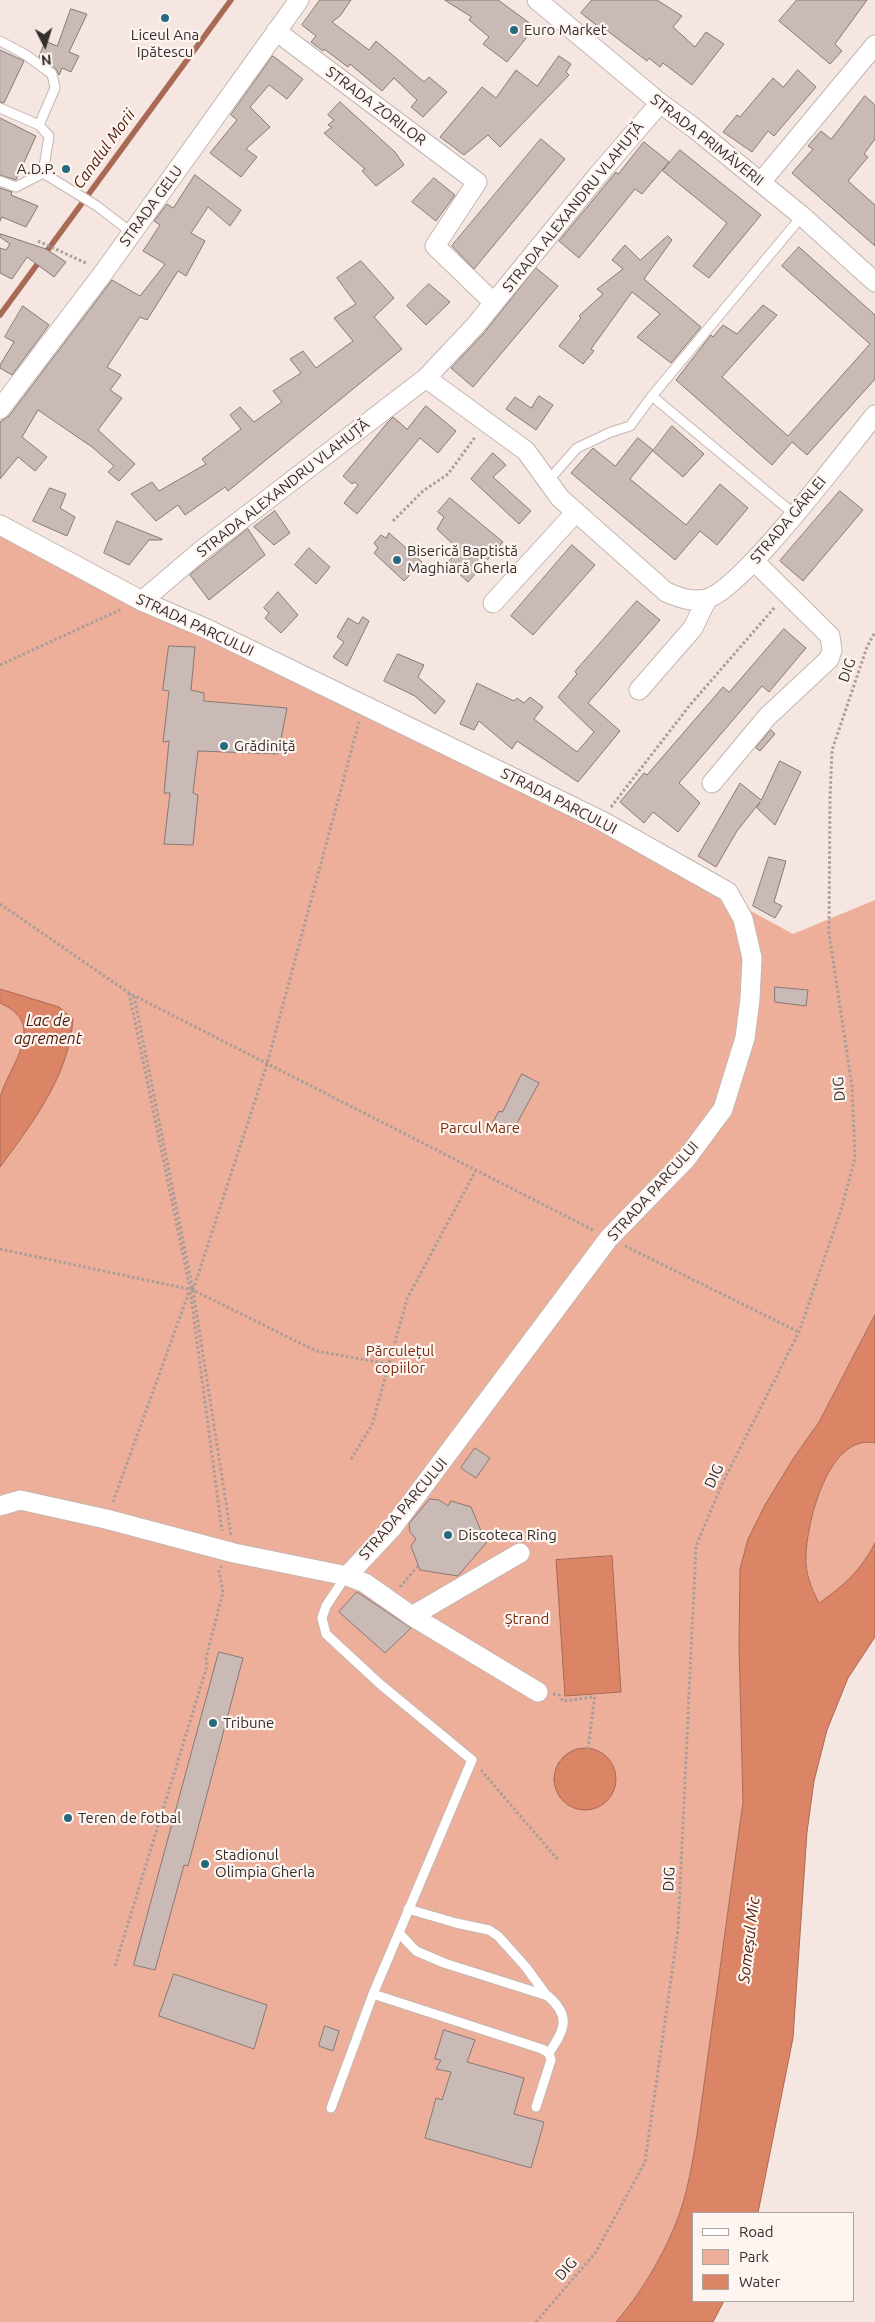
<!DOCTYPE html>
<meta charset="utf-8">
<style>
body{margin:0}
#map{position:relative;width:875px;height:2322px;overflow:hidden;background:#f5e6e1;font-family:Ubuntu,sans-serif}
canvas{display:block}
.legend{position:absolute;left:692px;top:2212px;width:162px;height:90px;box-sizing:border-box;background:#fef5f1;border:1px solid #ada5a2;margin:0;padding:6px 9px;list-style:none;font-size:15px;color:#332e2c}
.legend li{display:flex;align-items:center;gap:10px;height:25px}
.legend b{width:25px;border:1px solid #ada5a2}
.north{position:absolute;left:20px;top:20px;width:50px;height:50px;-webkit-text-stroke:4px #fef5f1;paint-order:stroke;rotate:175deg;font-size:14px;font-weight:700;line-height:20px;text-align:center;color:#332e2c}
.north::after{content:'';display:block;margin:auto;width:18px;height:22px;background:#332e2c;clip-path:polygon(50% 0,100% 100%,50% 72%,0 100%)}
</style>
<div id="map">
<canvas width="875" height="2322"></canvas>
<ul class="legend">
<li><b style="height:6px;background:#fff"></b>Road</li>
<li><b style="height:14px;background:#edaf9a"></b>Park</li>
<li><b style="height:14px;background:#db8466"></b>Water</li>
</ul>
<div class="north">N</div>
</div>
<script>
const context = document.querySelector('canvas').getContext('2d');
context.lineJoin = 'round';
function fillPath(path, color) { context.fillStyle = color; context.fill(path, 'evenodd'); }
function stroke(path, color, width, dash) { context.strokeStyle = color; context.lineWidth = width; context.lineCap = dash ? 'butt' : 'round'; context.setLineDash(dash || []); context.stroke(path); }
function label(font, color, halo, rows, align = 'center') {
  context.font = font + ' Ubuntu,sans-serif'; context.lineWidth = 4.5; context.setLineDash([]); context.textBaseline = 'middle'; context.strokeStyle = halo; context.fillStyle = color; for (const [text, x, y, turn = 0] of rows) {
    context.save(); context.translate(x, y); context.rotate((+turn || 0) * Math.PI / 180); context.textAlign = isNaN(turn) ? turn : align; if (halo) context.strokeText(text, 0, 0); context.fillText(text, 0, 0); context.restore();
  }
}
fillPath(new Path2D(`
 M0 533 574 815 793 934 875 900V1315L819 1422 793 1459 740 1569 739 1646 743 1802 698 2128C693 2160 688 2193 676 2223 662 2258 641 2293 616 2322H0Z
 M870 1442 875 1443V1543L856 1574 838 1590 818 1603C812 1588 807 1575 806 1558 804 1526 824 1460 855 1444 859 1442 865 1443 870 1442Z`), '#edaf9a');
const water = new Path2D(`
 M0 989 59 1007 73 1019C69 1076 33 1122 0 1167 0 1150 0 1113 0 1098 8 1066 50 1024 0 1003Z
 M875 1315V1443C829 1433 807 1521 806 1555 805 1572 811 1588 819 1603 845 1585 860 1571 875 1543V1637L848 1678 827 1730 814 1781 807 1832 793 2038 758 2213H694V2301H724L713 2322H616C641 2293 662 2258 676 2223 688 2193 693 2160 698 2128L743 1802 739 1646 740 1569 748 1539 765 1505 793 1459 819 1422Z
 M612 1556 621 1692 565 1696 556 1560Z
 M554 1779a31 31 0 1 1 62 0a31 31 0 1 1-62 0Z`);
fillPath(water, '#db8466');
stroke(water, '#a96a55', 1);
stroke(new Path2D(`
 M0 315 231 0`), '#a96a55', 5.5);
const building = new Path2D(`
 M320 0H351L340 16 332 22 369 50 376 41 424 82 429 77 447 92 423 117 411 107 417 100 394 78 382 91 350 64 348 67 324 49 323 51 311 42 316 36 302 25Z
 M445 0H498L535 27 507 62 483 44 489 37 469 20 471 17Z
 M592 0H657L682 16 673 27 695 47 706 32 724 44 692 85 663 63 660 67 649 58 647 61 601 26 600 28 581 13Z
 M797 0H867L835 44 842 51 830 64 779 21Z
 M71 9 87 14 69 52 79 56 71 72 62 68 59 75 56 69 50 64V62L39 57 45 41 57 46Z
 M0 50 24 61 4 103 0 102Z
 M273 56 303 79 287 99 269 85 250 107 270 127 246 149 257 157 241 177 210 153 237 120 231 115Z
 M559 56 571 64 566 72 569 75 500 147 488 135 464 155 440 137 482 87 496 98 516 70 537 86Z
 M798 70 816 87 774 136 768 131 752 152 723 132 737 115 740 117 773 78 783 87Z
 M865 96 875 105V139L864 154 868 157 848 181 875 205V246L792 173 813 149 808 146 821 131 831 139Z
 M340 102 395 152 404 165 376 186 362 171 365 169 324 133 332 127 328 125 334 120 328 115Z
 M0 118 36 136 16 180 0 175Z
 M541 139 565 159 474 269 452 246Z
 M644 142 669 162 642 194 635 189 579 258 559 241 616 172 618 174Z
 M680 150 761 215 709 278 693 266 727 223 663 171Z
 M195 175 241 210 230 226 208 207 191 233 205 241 186 276 178 271 147 320 140 317 107 367 121 375 110 390 122 398 98 430 135 464 119 481 108 472 114 466 92 447 38 410 22 437 47 457 35 471 18 457 0 479V422L9 416 112 280 140 296 165 264 143 251 160 225 154 221 167 204 173 208Z
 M434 178 455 195 436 221 412 202Z
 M0 188 12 192 11 195 38 206 26 227 2 217 0 221Z
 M1 234 46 249 66 262 54 277 27 257 12 279 0 273V248L6 250 10 244 0 237Z
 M668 236 672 240 644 279 701 327 671 363 637 337 660 314 632 292 591 349 594 351 583 364 559 346 581 318 579 316 603 294 597 289 623 269 612 260 625 245 640 260Z
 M799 247 875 315V379L807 455 792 442 772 465 676 380 711 335 713 337 723 325 737 334 763 305 777 315 722 377 788 436 870 344 782 266Z
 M361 261 394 298 374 317 402 349 228 491 225 487 185 515 178 505 156 521 131 494 152 482 159 491 206 464 202 459 241 429 230 415 240 407 254 422 282 402 273 391 301 373 290 359 303 351 316 368 353 341 334 318 356 304 337 278Z
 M536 268 558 286 473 387 451 368 484 333Z
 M429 284 450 302 426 325 407 306Z
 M23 306 49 325 12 375 0 368V365L14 342 5 337Z
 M539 396 553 405 536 430 506 409 515 397 531 408Z
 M426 406 456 431 438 453 420 438 357 514 344 503 358 485 355 482 352 484 343 476 388 422 393 417 407 429Z
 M672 426 704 454 683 477 653 451Z
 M638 438 653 450 630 479 686 525 720 484 748 508 717 545 700 531 675 560 571 473 593 448 615 466Z
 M493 453 506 465 493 477 531 511 519 524 471 479Z
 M50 488 66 494 60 508 75 517 67 536 33 521Z
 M840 491 863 510 803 581 780 561Z
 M450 498 503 542 468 582 447 563 459 550 437 529 444 517 438 512Z
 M275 511 290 533 274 545 254 527Z
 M117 521 162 539V540H149L129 565 104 553Z
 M248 529 265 555 209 600 190 575Z
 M389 533 422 562 404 581 374 553 378 548 374 543 381 535 386 538Z
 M572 545 595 565 533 635 511 616Z
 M309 548 330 567 316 584 295 565Z
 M278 592 298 615 281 633 265 618 269 613 264 608Z
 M637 601 660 620 588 703 620 731 578 782 517 741 512 749 479 721 474 730 460 724 477 683 514 701 517 698 524 703 530 697 543 707 534 719 577 752 594 732 558 697 577 674 575 672Z
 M363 617 369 621 347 666 333 657 344 642 337 637 348 618 358 624Z
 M784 629 806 648 769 692 762 686 679 783 700 803 678 832 653 812 644 823 620 802 644 773 647 775 723 687 729 692Z
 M169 646 195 647 191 690 204 693V701L287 708 278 754 198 751 193 793 198 795 193 845 164 844 170 793H164L169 741 163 742 169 691 163 690Z
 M398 654 424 665 418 677 445 701 435 714 415 696 384 681Z
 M771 730 775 734 760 751 756 748Z
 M780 761 801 772 775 825 757 808 760 802 737 831 716 867 698 856 740 783 761 800Z
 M769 857 786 861 774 902 782 906 775 918 753 906Z
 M775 987 808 990 806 1006 775 1002Z
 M522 1074 539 1083 511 1134 492 1124 499 1111 502 1112Z
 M475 1448 490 1458 476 1478 461 1468Z
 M430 1499 439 1500 448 1506 451 1501 471 1507 486 1543 458 1576 420 1570 411 1546 416 1539 410 1532 409 1524Z
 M357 1592 411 1628 385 1653 339 1612Z
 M219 1652 243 1658 188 1866 184 1865 155 1970 134 1965Z
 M174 1974 267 2005 254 2049 159 2016Z
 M325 2026 339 2031 333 2051 319 2046Z
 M444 2030 475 2040 467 2062 524 2078 514 2114 544 2122 531 2168 425 2138 436 2098 442 2100 451 2072 436 2069 441 2060 435 2059Z`);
fillPath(building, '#c9bab5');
stroke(building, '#877975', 1);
const lane = new Path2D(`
 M0 41 26 55 52 74 55 88 39 125
 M0 108 39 125 49 136 43 173 97 206 132 233
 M0 181 16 187 43 173
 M652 396 794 514
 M547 482 577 448 611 432 630 426 652 396 802 216
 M408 1909 456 1923 489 1930 498 1936 525 1966 547 1996
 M399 1933 416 1951 444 1963 548 1996C572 2017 564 2030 549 2053
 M373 1994 542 2049 549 2053 551 2060 536 2107
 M331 2108 373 1994 472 1760 380 1684 326 1634 322 1618 326 1606 346 1576`);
const street = new Path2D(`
 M537 0 660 103 694 128 802 216 875 282
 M276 31 477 182 435 246 494 303
 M761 182 875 45
 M426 378 526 451 560 498 666 592C680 598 690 602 706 599 742 590 846 450 875 415
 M0 409 104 272 299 0
 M0 525 142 601 207 629 602 821 728 892 743 919 752 958 750 999 745 1038 723 1109 686 1159 609 1238 392 1528 347 1576
 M142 601 203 549 426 378 475 326 598 175 660 103
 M493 603 576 512
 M639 690 693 628 707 599
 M712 783 767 717 829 659 832 650 830 636 754 561
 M0 1506 20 1500 106 1519 234 1553 347 1576 365 1583 412 1616 538 1692
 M412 1616 520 1553`);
stroke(lane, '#c5b6b1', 11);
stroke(street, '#c5b6b1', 21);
stroke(new Path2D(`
 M38 241 88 264
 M393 521 423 491 448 474 476 436
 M0 665 122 609
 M611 807 690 705 775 607
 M0 904 129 993 595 1231
 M129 993 190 1289 222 1531
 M134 996 193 1290 231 1535
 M625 1246 799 1332
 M0 1249 193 1290 316 1351 389 1364
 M193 1290 267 1064 359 722
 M351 1459 372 1425 407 1299 476 1170
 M113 1502 189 1292
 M400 1587 418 1566
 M553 1694 559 1695 563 1701 594 1697
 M588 1749 595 1694
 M481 1770 559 1861
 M115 1966 207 1666 206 1658 223 1592 219 1571 221 1566
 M536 2322 596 2252 645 2162 678 1930 696 1546 722 1484 799 1332 841 1210 855 1158 852 1087 829 933 830 799 832 750 867 647 875 632`), '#a89d99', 3, [2.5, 2.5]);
stroke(lane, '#fff', 9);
stroke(street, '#fff', 19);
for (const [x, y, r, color] of [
 [165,18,5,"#286a7d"],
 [514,30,5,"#286a7d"],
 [66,169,5,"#286a7d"],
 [397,560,5,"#286a7d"],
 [224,746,5,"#286a7d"],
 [448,1535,5,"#286a7d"],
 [213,1723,5,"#286a7d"],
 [68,1818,5,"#286a7d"],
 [205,1864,5,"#286a7d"]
]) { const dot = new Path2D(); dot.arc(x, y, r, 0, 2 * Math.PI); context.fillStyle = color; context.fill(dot); stroke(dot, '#fef5f1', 2); }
label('15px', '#332e2c', '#fef5f1', [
 ["Euro Market",524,30],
 ["Liceul Ana",165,35,"center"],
 ["Ipătescu",165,52,"center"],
 ["A.D.P.",56,169,"right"],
 ["Biserică Baptistă",407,551],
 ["Maghiară Gherla",407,568],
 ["Grădiniță",234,746],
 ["Discoteca Ring",458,1535],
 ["Tribune",223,1723],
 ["Teren de fotbal",78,1818],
 ["Stadionul",215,1855],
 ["Olimpia Gherla",215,1872]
], 'left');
label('15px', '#332e2c', '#fef5f1', [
 ["STRADA ZORILOR",376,106,37],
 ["STRADA PRIMĂVERII",707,140,38],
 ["STRADA GELU",151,206,-54],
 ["STRADA ALEXANDRU VLAHUȚĂ",573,207,-51],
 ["STRADA ALEXANDRU VLAHUȚĂ",283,488,-38],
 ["STRADA GÂRLEI",788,520,-50],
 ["STRADA PARCULUI",195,625,25],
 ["DIG",847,670,-71],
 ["STRADA PARCULUI",559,801,27],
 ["DIG",839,1089,-95],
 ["STRADA PARCULUI",653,1191,-48],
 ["DIG",714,1476,-65],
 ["STRADA PARCULUI",403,1509,-50],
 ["DIG",669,1879,-87],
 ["DIG",566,2269,-49]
]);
label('15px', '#792b0c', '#fef5f1', [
 ["Parcul Mare",480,1128],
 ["Părculețul",400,1351],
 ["copiilor",400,1368],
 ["Ștrand",527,1619]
]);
label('italic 16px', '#4f1904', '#fef5f1', [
 ["Canalul Morii",104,149,-54],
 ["Lac de",48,1021],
 ["agrement",48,1039],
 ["Someșul Mic",749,1940,-83]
]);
</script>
